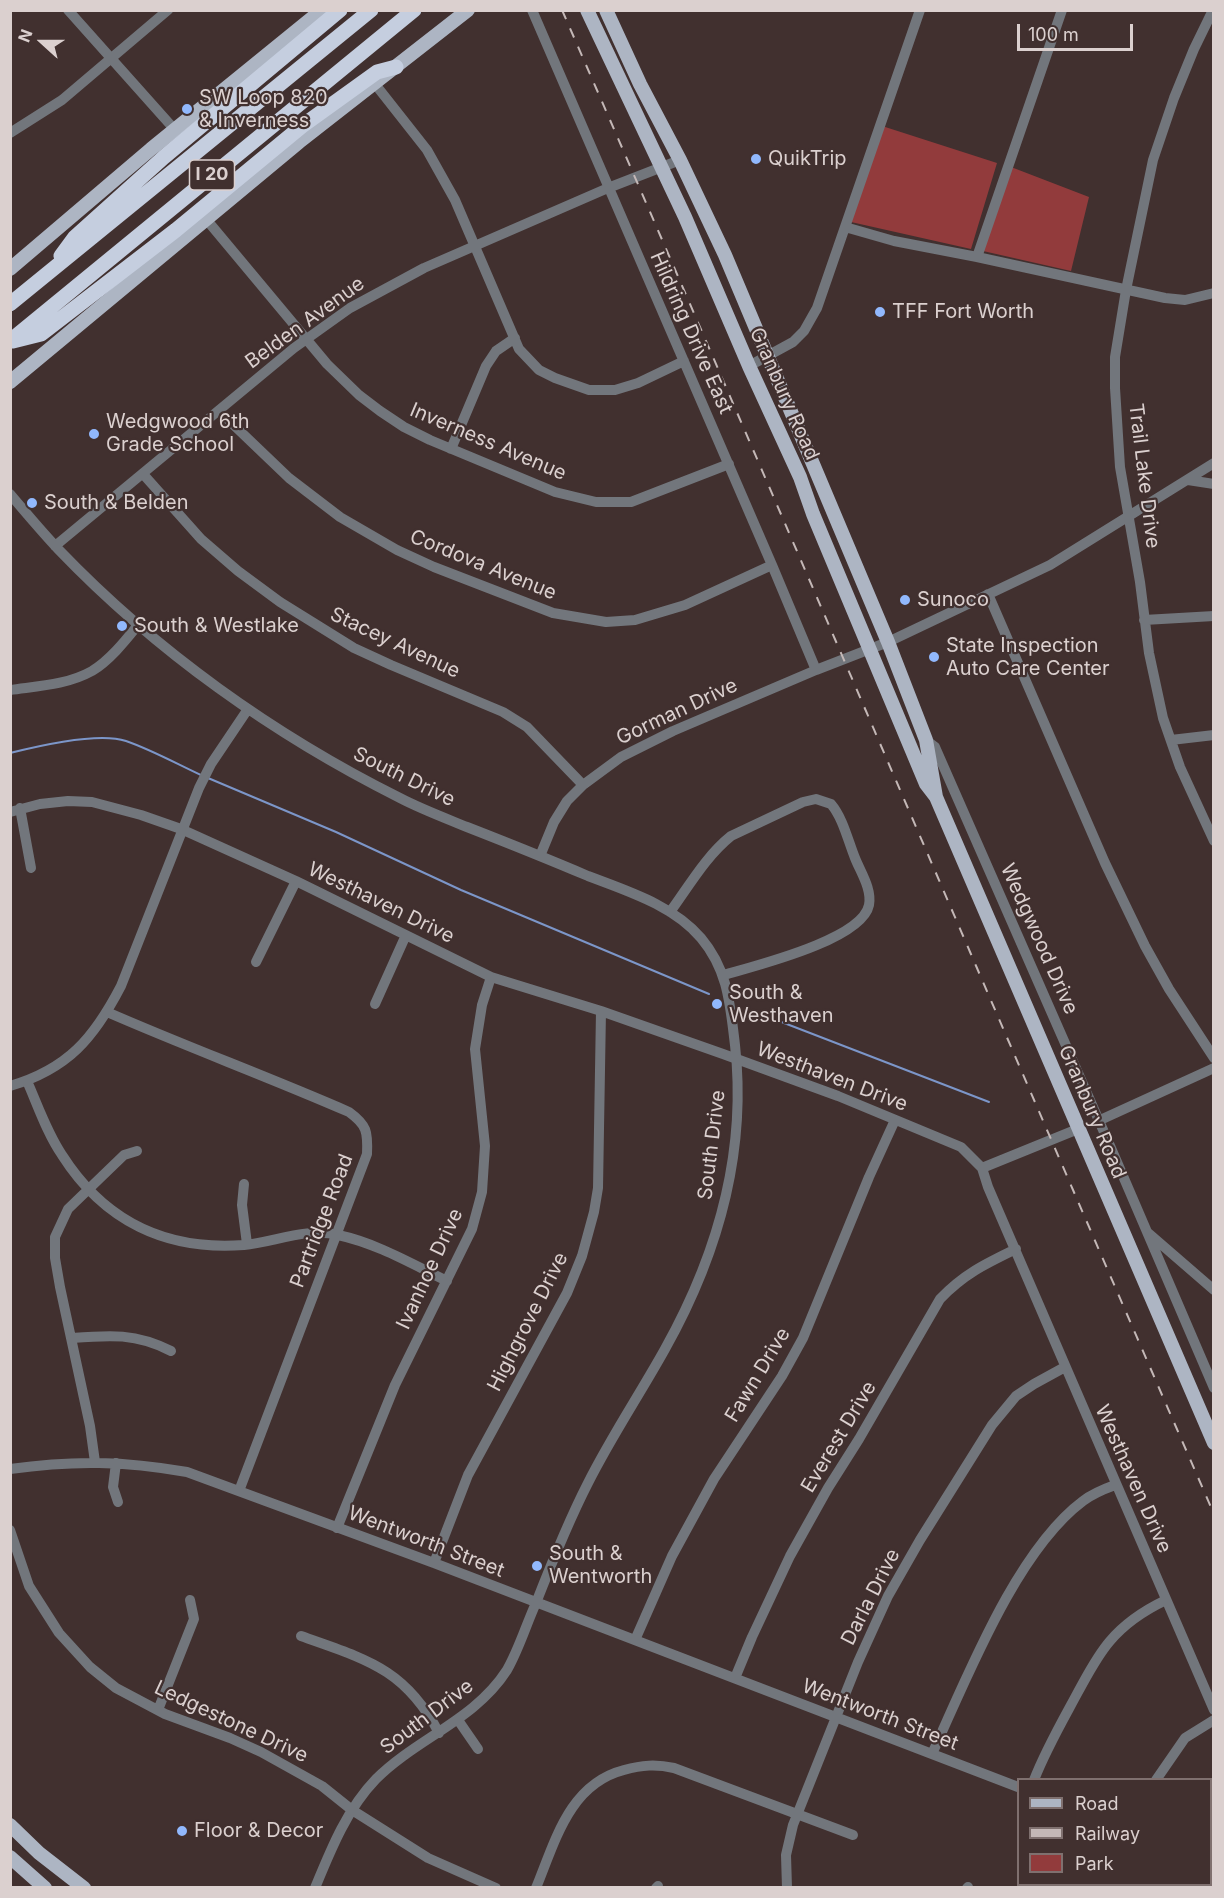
<!DOCTYPE html>
<style>
body{margin:0}
#map{position:relative;width:1224px;height:1898px;overflow:hidden;background:#41302f;font-family:Inter,sans-serif}
canvas{display:block}
.frame{position:absolute;inset:0;border:12px solid #dbd0cf;pointer-events:none}
.legend{position:absolute;left:1017px;top:1778px;width:195px;height:108px;box-sizing:border-box;background:#41302f;border:2px solid #7f706f;margin:0;padding:8px 10px;list-style:none;font-size:18px;color:#dbd0cf}
.legend li{display:flex;align-items:center;gap:12px;height:30px}
.legend b{width:30px;border:2px solid #7f706f}
.north{position:absolute;left:12px;top:12px;width:60px;height:60px;-webkit-text-stroke:4px #41302f;paint-order:stroke;rotate:291deg;font-size:16px;font-weight:700;line-height:24px;text-align:center;color:#dbd0cf}
.north::after{content:'';display:block;margin:auto;width:21px;height:27px;background:#dbd0cf;clip-path:polygon(50% 0,100% 100%,50% 72%,0 100%)}
.scale{position:absolute;left:1017px;top:24px;width:116px;height:27px;box-sizing:border-box;border:3px solid #dbd0cf;border-top:0;padding-left:8px;font-size:18px;line-height:21px;white-space:nowrap;color:#dbd0cf;-webkit-text-stroke:4px #41302f;paint-order:stroke}
</style>
<div id="map">
<canvas width="1224" height="1898"></canvas>
<div class="frame"></div>
<ul class="legend">
<li><b style="height:8px;background:#adb5c3"></b>Road</li>
<li><b style="height:8px;background:#c4b8b7"></b>Railway</li>
<li><b style="height:16px;background:#923b3c"></b>Park</li>
</ul>
<div class="north">N</div>
<div class="scale">100 m</div>
</div>
<script>
const context = document.querySelector('canvas').getContext('2d');
context.lineJoin = 'round';
function fillPath(path, color) { context.fillStyle = color; context.fill(path, 'evenodd'); }
function stroke(path, color, width, dash) { context.strokeStyle = color; context.lineWidth = width; context.lineCap = dash ? 'butt' : 'round'; context.setLineDash(dash || []); context.stroke(path); }
function label(font, color, halo, rows, align = 'center') {
  context.font = font + ' Inter,sans-serif'; context.lineWidth = 4.5; context.setLineDash([]); context.textBaseline = 'middle'; context.strokeStyle = halo; context.fillStyle = color; for (const [text, x, y, turn = 0] of rows) {
    context.save(); context.translate(x, y); context.rotate((+turn || 0) * Math.PI / 180); context.textAlign = isNaN(turn) ? turn : align; if (halo) context.strokeText(text, 0, 0); context.fillText(text, 0, 0); context.restore();
  }
}
fillPath(new Path2D(`
 M879 125 997 163 971 249 851 222Z
 M1011 167 1089 197 1071 271 983 251Z`), '#923b3c');
stroke(new Path2D(`
 M10 753C38 746 99 732 126 741 152 750 177 764 203 776
 M208 778 336 832 461 890 709 994
 M753 1011 989 1102`), '#7c96c9', 2);
stroke(new Path2D(`
 M68 10 175 130
 M532 10 772 565 816 670
 M1213 10 1194 49 1174 98 1153 160 1126 290 1115 357V388L1120 467 1140 582 1149 653 1163 718 1180 767 1214 841
 M375 84 427 150 455 200 519 349 539 370 555 378 589 390H615L638 383 684 361
 M10 133 62 100 168 10
 M206 219 327 364 359 395 380 411 404 427 430 440 555 492 596 502H631L729 464
 M845 227 894 241 977 257 1165 298 1185 300 1214 293
 M977 257 1062 10
 M749 366 793 342 804 331 817 308 920 10
 M219 411 289 478 340 517 397 550 434 567 553 613 606 622 635 620 685 605 772 565
 M451 449 486 366 496 351 515 338
 M143 474 201 539 238 571 280 602 354 648 391 665 503 712 527 727 583 785
 M1188 480 1214 484
 M10 494C26 513 42 532 59 550 156 651 274 735 400 798 421 809 445 818 467 827 508 843 548 859 588 876 627 891 673 905 701 938 728 970 730 1004 735 1045 747 1152 717 1256 665 1349 640 1394 611 1437 588 1483 568 1522 552 1562 536 1603 526 1625 519 1649 507 1670 475 1720 417 1738 376 1779 347 1809 331 1849 315 1888
 M55 546 294 348 350 308 424 268 608 188 680 160
 M988 594 1105 863 1145 946 1169 989 1214 1058
 M1144 620 1214 616
 M10 690C38 686 67 685 92 671 110 660 125 641 138 625
 M926 740 935 747 1111 1148 1214 1388
 M1171 740 1214 735
 M20 808 31 868
 M10 812 40 804 68 801 92 802 141 815 181 829 296 881 491 977 601 1011 723 1054 838 1096 961 1147 982 1168 988 1187 1214 1710
 M540 856 554 822 567 801 583 785 621 757 673 731 816 670 888 642 1050 565 1214 463
 M670 912C689 886 706 856 731 836L803 802 816 799 831 804C843 818 848 841 855 858 861 873 872 889 869 905 862 940 754 966 724 975
 M256 962 296 881
 M375 1004 406 935
 M107 1012C187 1047 269 1077 349 1112 367 1125 368 1132 367 1154L239 1491
 M27 1081C38 1106 47 1133 62 1155 104 1221 166 1251 244 1245 274 1242 308 1227 338 1235 376 1243 412 1264 447 1281
 M10 1086C68 1069 94 1038 121 986L199 788 211 764 248 709
 M1098 1121 1214 1068
 M982 1168 1078 1129
 M244 1184 242 1205 247 1244
 M1147 1232 1214 1290
 M72 1338C110 1335 136 1333 171 1351
 M95 1462 90 1426 60 1287 55 1258V1237L68 1209 124 1155 137 1151
 M116 1463 113 1487 118 1502
 M10 1469C74 1460 124 1461 187 1472L434 1563 1018 1787
 M337 1528 395 1385 472 1229 482 1192 485 1146 475 1049 482 1005 491 977
 M10 1530 29 1586 59 1633 90 1667 116 1688 165 1714 230 1738 261 1752 322 1786 352 1810 428 1858 496 1888
 M434 1563 468 1475 567 1293 582 1256 594 1212 598 1188 601 1011
 M301 1636C365 1659 405 1668 439 1733
 M635 1640 672 1556 714 1479 782 1376 803 1338 869 1177 895 1120
 M735 1678 752 1637 790 1556 828 1488 859 1439 940 1299C964 1274 985 1264 1016 1249
 M158 1710 194 1619 190 1600
 M458 1720 478 1749
 M932 1754C967 1678 1016 1551 1083 1501 1092 1494 1104 1489 1115 1485
 M1034 1780C1046 1749 1063 1720 1078 1692 1088 1674 1097 1656 1110 1641 1126 1622 1145 1610 1166 1600
 M1156 1780 1185 1738 1214 1720
 M1210 1859H1214
 M536 1888C555 1842 569 1784 624 1770 642 1765 656 1764 674 1768L853 1835
 M656 1888 658 1886
 M787 1888 786 1855 793 1825 858 1662 888 1596 920 1540 992 1425 1016 1396 1034 1384 1065 1367
 M967 1888 968 1887
 M1108 1888 1109 1884`), '#72767c', 10);
stroke(new Path2D(`
 M587 10 685 217 749 366 800 477 813 514 926 784 936 797 1214 1443
 M606 10 640 84 680 160 725 255 888 642 926 740 936 797
 M10 269 151 149 322 10
 M10 382 299 142 468 10
 M10 1825 39 1853 84 1888
 M10 1857 45 1888`), '#adb5c3', 14);
stroke(new Path2D(`
 M61 256 75 237 164 157 340 10
 M10 304 371 10
 M10 341 414 10
 M13 341 41 334 176 230 302 126 377 72 396 67`), '#c5cedf', 15);
stroke(new Path2D(`
 M562 10C781 511 995 1013 1214 1514`), '#c4b8b7', 2, [10, 10]);
for (const [x, y, r, color] of [
 [187,109,6,"#91b8fd"],
 [756,159,6,"#91b8fd"],
 [880,312,6,"#91b8fd"],
 [94,434,6,"#91b8fd"],
 [32,503,6,"#91b8fd"],
 [905,600,6,"#91b8fd"],
 [122,626,6,"#91b8fd"],
 [934,657,6,"#91b8fd"],
 [717,1004,6,"#91b8fd"],
 [537,1566,6,"#91b8fd"],
 [182,1831,6,"#91b8fd"]
]) { const dot = new Path2D(); dot.arc(x, y, r, 0, 2 * Math.PI); context.fillStyle = color; context.fill(dot); stroke(dot, '#41302f', 2); }
for (const [x, y, w] of [
 [212,175,45]
]) { const box = new Path2D(); box.roundRect(x - w / 2, y - 15, w, 30, 4.5); context.fillStyle = '#41302f'; context.fill(box); stroke(box, '#dbd0cf', 1.5); }
label('bold 18px', '#dbd0cf', null, [
 ["I 20",212,175]
]);
label('20px', '#dbd0cf', '#41302f', [
 ["SW Loop 820",199,98],
 ["& Inverness",199,121],
 ["QuikTrip",768,159],
 ["TFF Fort Worth",892,312],
 ["Wedgwood 6th",106,422],
 ["Grade School",106,445],
 ["South & Belden",44,503],
 ["Sunoco",917,600],
 ["South & Westlake",134,626],
 ["State Inspection",946,646],
 ["Auto Care Center",946,669],
 ["South &",729,993],
 ["Westhaven",729,1016],
 ["South &",549,1554],
 ["Wentworth",549,1577],
 ["Floor & Decor",194,1831]
], 'left');
label('20px', '#dbd0cf', '#41302f', [
 ["Belden Avenue",305,323,-36],
 ["Hildring Drive East",691,333,66],
 ["Granbury Road",784,394,66],
 ["Inverness Avenue",488,442,23],
 ["Trail Lake Drive",1144,476,83],
 ["Cordova Avenue",483,565,22],
 ["Stacey Avenue",395,643,25],
 ["Gorman Drive",677,712,-25],
 ["South Drive",404,777,26],
 ["Westhaven Drive",381,903,26],
 ["Wedgwood Drive",1039,939,66],
 ["Westhaven Drive",832,1077,21],
 ["Granbury Road",1092,1112,67],
 ["South Drive",712,1145,-83],
 ["Partridge Road",322,1221,-69],
 ["Ivanhoe Drive",430,1269,-65],
 ["Highgrove Drive",528,1322,-63],
 ["Fawn Drive",758,1375,-59],
 ["Everest Drive",839,1437,-59],
 ["Westhaven Drive",1133,1479,66],
 ["Wentworth Street",426,1542,21],
 ["Darla Drive",871,1597,-63],
 ["Wentworth Street",880,1715,21],
 ["South Drive",427,1717,-37],
 ["Ledgestone Drive",231,1722,25]
]);
</script>
